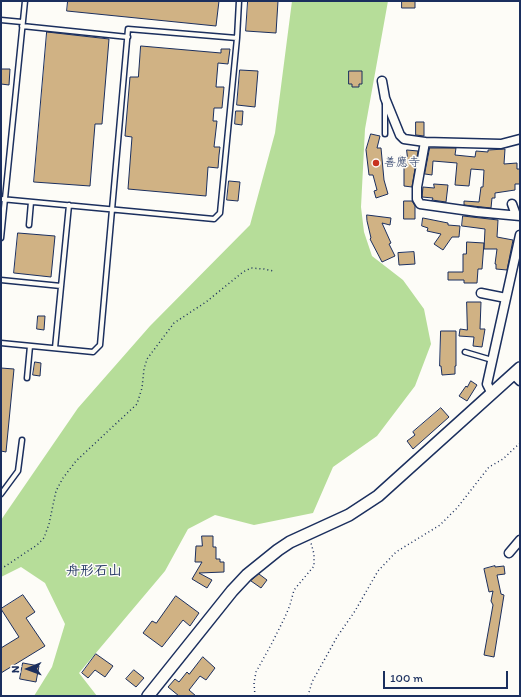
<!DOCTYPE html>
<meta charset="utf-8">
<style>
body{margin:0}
#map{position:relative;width:521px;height:697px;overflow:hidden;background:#fdfcf7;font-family:Itim,sans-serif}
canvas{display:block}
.frame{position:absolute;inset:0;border:2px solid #1b2f5e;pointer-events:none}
.north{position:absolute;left:8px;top:649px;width:40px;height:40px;-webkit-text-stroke:3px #fdfcf7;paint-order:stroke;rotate:269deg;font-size:11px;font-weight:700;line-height:16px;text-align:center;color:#1b2f5e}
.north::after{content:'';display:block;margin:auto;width:14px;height:18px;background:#1b2f5e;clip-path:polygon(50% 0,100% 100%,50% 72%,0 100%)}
.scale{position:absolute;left:383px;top:671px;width:125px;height:18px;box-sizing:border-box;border:2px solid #1b2f5e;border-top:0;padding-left:5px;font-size:12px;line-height:14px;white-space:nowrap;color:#1b2f5e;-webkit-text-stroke:3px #fdfcf7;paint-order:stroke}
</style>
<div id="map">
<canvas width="521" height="697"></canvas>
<div class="frame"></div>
<div class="north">N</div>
<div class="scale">100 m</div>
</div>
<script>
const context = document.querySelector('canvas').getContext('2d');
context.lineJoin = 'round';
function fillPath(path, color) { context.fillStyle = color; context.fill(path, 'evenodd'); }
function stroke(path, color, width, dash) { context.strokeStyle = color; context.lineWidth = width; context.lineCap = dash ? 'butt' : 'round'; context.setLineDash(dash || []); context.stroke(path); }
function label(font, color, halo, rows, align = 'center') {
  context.font = font + ' Itim,"Klee One",sans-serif'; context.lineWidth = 3; context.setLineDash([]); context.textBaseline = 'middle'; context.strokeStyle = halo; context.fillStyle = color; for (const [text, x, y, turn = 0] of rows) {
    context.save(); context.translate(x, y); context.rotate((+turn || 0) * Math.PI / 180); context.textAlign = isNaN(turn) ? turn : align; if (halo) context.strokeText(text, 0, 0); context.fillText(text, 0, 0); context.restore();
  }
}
fillPath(new Path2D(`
 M292 1H388L365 129 361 207 364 232 372 256 403 280 424 309 431 344 415 386 377 436 333 467 313 513 254 525 215 515 188 529 165 571 79 673 97 696H34L52 667 65 624 45 583 21 567 1 577V520L78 408 150 326 250 225 275 133Z`), '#b6dd99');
const building = new Path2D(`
 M68 1H219L216 26 67 11Z
 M248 1H278L276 33 246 31Z
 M402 1H415V8H402Z
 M47 32 109 39 102 124H95L90 186 34 182Z
 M141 46 221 53V49H230L228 64 218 63 216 87H224L222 108H214L213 121H217L214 147H220L219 155 218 168 208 167 206 196 128 189 132 137 125 136 130 77H138Z
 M1 69H10L9 85 1 84Z
 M240 70 258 71 255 107 237 105Z
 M349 71H362V84H359V87H352V84H349Z
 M236 111H243L242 125 235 124Z
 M416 122H424V136L416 135Z
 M371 134 380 136 377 148H381L384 180 388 194 376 198 374 191 377 190 373 175H369L366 150Z
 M430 148H456L455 155 475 157 476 151 488 152V150L505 149 504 164 517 163V169H520V184H515V190L495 193V198H492L491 208 464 205V201L479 202 481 187H483L484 170 471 169 469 186 455 185 457 163 433 161 432 175 425 174Z
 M407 150 418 151 412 187 404 186V165L400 164V156L407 157Z
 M229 181 240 182 238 201 227 200Z
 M434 184 448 185 446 202 432 200 433 198 422 197 423 187 434 188Z
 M404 201H412L415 206V219H404Z
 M367 215 391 218 390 225 382 223 391 243 389 244 395 256 382 262 370 239 371 238 367 221Z
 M463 216 498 220 497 237 513 240 507 270 496 269V264H495L497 249H484L485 229 462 226Z
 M423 218 448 223V225L460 226 459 237H452L443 250 434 244 441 234 427 231 428 228 422 226Z
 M18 233 55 236 51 277 14 273Z
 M467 242 484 243 482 269H478L477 283H464V280H448V272H463V254H466Z
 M414 252 415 264 399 265 398 253Z
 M467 302H481L480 329H485L482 347 473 346 474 337 459 336 460 329 467 330Z
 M38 316H45L44 330 37 329Z
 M441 331H456V366H455V374L442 375 441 366H440Z
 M35 362 41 363 40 376 33 375Z
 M1 368 14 369 6 452 1 451Z
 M471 381 477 385 467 401 459 396 466 386 467 387Z
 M441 408 449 417 413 449 407 441 415 435 413 432Z
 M202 536H213V547H216V559H220V562H224V572L199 573 212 580 207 588 192 579 202 562H195L196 546H202Z
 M495 566V567L504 566 505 574 497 575 501 594 504 595 494 657 484 655 493 605 491 601 493 591 489 592 484 569Z
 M259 574 267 580 261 588 251 581Z
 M23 595 35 612 26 618 45 646 1 673V648L19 637 1 609Z
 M176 596 199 613 190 626 183 620 162 647 143 633 152 621 156 623Z
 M96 654 113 666 105 677 95 670 88 678 82 673Z
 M203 657 215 668 206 680 200 676 189 690 196 696H179L168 687 175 679 179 682 187 672 189 674Z
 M23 663 39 666 36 682 20 679Z
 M134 670 144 678 136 687 126 679Z`);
fillPath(building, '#d0b284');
stroke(building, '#1b2f5e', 1);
const lane = new Path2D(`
 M1 20 22 22
 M22 26 128 37
 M385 134V104
 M1 199 214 219 220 213 237 38 239 1
 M29 225 31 202
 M1 238 25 1
 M1 280 61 286
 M1 343 93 352 100 345 128 29 237 38
 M55 348 69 205
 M465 352 492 360
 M27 378 30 346
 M1 494 18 471 22 440`);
const street = new Path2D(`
 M382 81 385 98 400 135 404 139 425 142 501 144 520 139
 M425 142 417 187V199L420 204 477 212 520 216
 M512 204 516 215
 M481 293 506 298
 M513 374 520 381
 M492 394 487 384 520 235
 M509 553 520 540`);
const secondary = new Path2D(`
 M148 696 232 591 247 575 278 550 290 542 349 515 378 496 520 368`);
stroke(lane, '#1b2f5e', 7);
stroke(street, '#1b2f5e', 11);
stroke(secondary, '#1b2f5e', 14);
stroke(new Path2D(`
 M1 569 37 545 44 538 49 524 56 491 63 478 76 461 137 404 142 388 144 369 147 359 174 323 206 302 243 272 251 268 264 269 273 271
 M255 696 254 683 256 672 272 643 285 617 290 605 294 590 314 566V554L311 543
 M308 696 312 682 337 637 355 611 378 571 396 552 440 525 457 508 489 467 503 459 520 443`), '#1b2f5e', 1.5, [1, 3]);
stroke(lane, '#fdfcf7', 4);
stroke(street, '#fdfcf7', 8);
stroke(secondary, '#fdfcf7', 11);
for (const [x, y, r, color] of [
 [376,163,4,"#c8321e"]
]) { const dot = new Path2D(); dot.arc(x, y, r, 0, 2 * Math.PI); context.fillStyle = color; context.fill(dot); stroke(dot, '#fdfcf7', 1.5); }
label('12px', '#1b2f5e', '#fdfcf7', [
 ["善應寺",384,163]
], 'left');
label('bold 14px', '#1b2f5e', '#fdfcf7', [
 ["舟形石山",94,571]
]);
</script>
